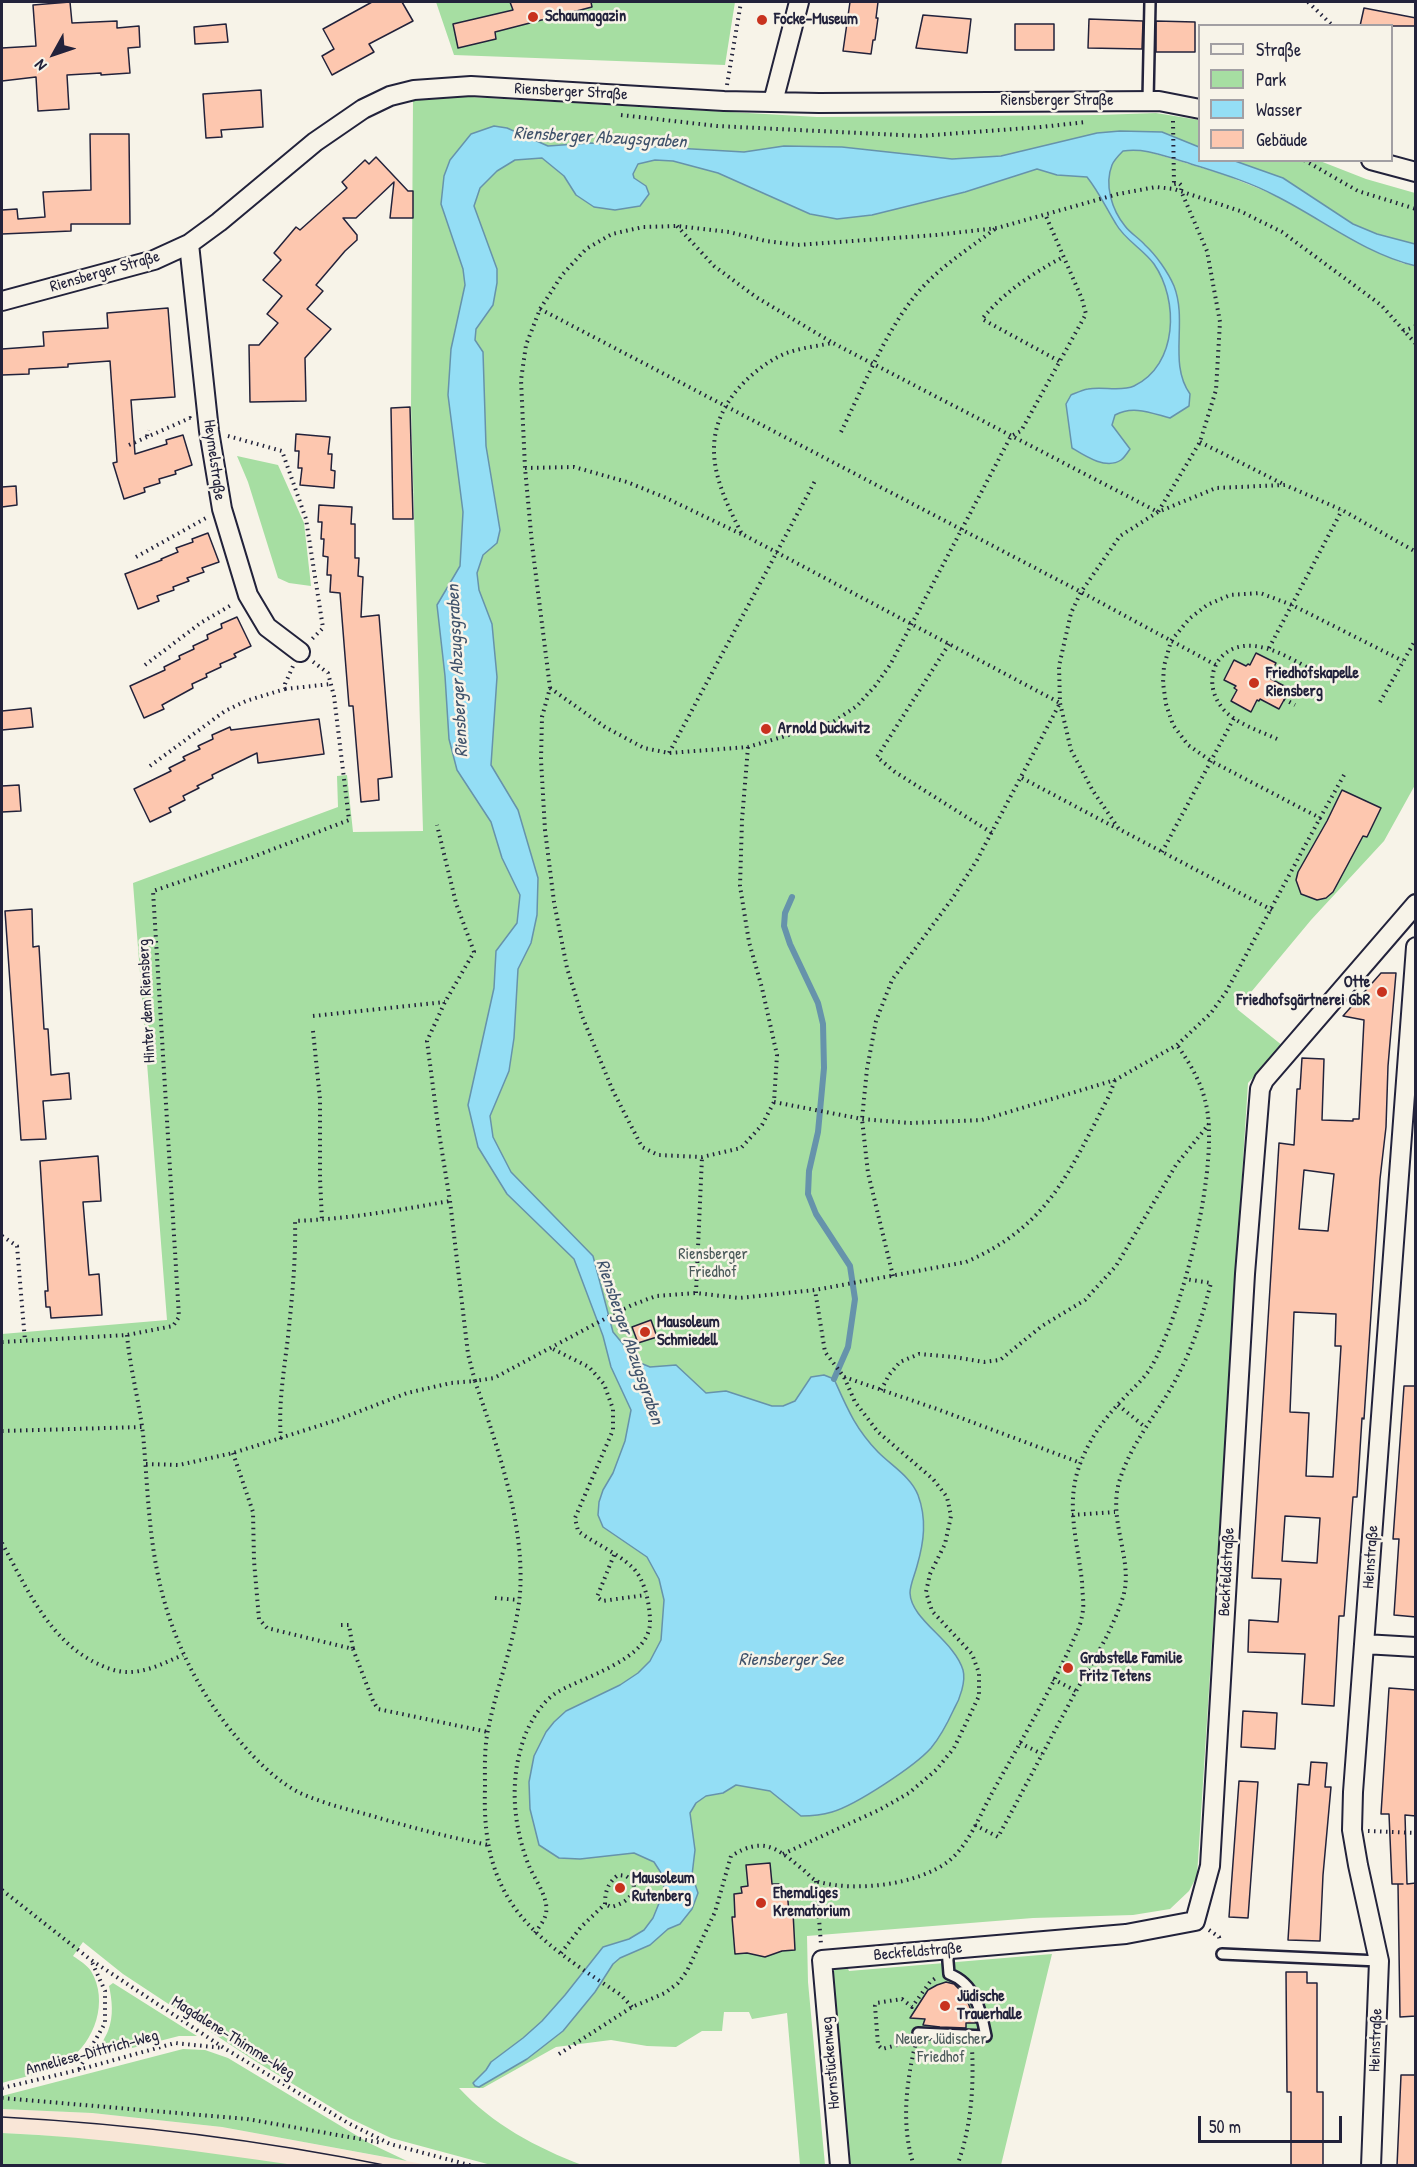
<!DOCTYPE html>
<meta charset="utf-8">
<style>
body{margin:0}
#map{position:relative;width:1417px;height:2167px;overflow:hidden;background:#f7f3e8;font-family:"Patrick Hand",sans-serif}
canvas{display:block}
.frame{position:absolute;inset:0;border:3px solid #22223b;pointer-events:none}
.legend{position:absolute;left:1198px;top:24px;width:195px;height:138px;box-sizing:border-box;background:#f7f3e8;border:2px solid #a29fa3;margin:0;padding:8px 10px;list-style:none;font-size:18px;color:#22223b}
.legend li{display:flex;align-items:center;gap:12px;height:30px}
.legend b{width:30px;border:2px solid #a29fa3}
.north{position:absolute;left:24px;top:24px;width:60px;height:60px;-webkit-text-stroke:4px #f7f3e8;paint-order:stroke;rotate:230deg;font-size:16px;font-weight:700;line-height:24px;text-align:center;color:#22223b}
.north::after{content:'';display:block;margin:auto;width:21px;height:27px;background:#22223b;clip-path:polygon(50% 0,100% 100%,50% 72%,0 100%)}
.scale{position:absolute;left:1198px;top:2116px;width:144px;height:27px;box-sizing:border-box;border:3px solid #22223b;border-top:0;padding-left:8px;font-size:18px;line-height:21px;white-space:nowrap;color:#22223b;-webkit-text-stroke:4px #f7f3e8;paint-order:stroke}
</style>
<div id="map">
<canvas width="1417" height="2167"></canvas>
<div class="frame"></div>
<ul class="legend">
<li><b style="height:8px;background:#f7f3e8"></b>Straße</li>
<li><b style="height:16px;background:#a6dea2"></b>Park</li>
<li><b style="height:16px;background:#94def5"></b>Wasser</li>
<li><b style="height:16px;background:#fdc7af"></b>Gebäude</li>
</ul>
<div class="north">N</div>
<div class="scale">50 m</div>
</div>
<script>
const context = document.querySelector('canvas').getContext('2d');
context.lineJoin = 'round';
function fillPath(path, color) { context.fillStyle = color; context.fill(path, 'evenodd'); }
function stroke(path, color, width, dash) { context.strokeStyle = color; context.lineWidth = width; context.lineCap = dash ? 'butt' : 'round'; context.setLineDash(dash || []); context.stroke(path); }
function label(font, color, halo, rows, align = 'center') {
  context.font = font + ' "Patrick Hand",sans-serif'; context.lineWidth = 5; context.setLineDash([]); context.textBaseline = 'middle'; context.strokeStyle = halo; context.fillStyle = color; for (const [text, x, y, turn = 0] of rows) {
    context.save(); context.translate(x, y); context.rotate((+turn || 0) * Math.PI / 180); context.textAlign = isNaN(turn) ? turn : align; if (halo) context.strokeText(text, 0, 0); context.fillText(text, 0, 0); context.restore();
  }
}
fillPath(new Path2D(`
 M2 2109 92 2113 222 2127 428 2165H294L41 2135 2 2133Z`), '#f9e6d7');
fillPath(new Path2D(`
 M436 2H735L725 65 454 55Z
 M436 95 817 117 1100 115 1156 113 1199 120V147L1162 132 1097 133 1001 156 952 159 842 147 784 146 744 152 590 143 548 146 507 128 495 126 472 134 515 160 542 158 564 176 576 195 646 186 634 178 633 174 638 164 655 160 673 161 719 173 777 199 837 219 872 215 965 192 1050 165 1096 154 1140 149 1225 175 1275 195 1368 248 1402 263 1415 266V785L1384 841 1311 920 1237 1009 1283 1046 1248 1083 1197 1876 1189 1891 1170 1909 1133 1915 1033 1918 807 1936 808 1982 825 2165H800L787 2013 752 2019 749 2012H724L722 2031H702L676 2047 647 2046 611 2040 556 2047 483 2088H459C492 2124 537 2148 582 2165H491L391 2138 349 2118 255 2061 123 1974 83 1942 73 1956C79 1960 87 1965 91 1971 109 2001 95 2042 67 2061 49 2073 22 2077 2 2083V1334L167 1320 133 883 338 807 337 776 347 775 353 832 423 831 411 407 413 100Z
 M1235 161H1320L1366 179 1415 193V244L1377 234 1353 224 1283 178Z
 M237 456 278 465 304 523 311 586 289 583 278 578 248 482Z
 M1052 1954 1001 2165H849L831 1977 837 1963 845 1962 849 1971Z
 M113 1983 197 2036H179L101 2056 98 2054C100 2045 105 2038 108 2031 114 2016 112 2000 109 1986Z
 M183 2049 205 2050 228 2058 369 2143 407 2161 222 2127 92 2113 2 2109V2096Z
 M2 2133C100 2137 197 2151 294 2165H2Z`), '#a6dea2');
const water = new Path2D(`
 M494 126 507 128 548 146 590 143 744 152 784 146 842 147 952 159 1001 156 1097 133 1120 131 1162 132 1199 147 1200 160 1235 161 1283 178 1353 224 1377 234 1415 244 1416 266C1365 254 1322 219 1276 196 1248 181 1216 172 1185 162 1163 156 1147 148 1123 151 1119 155 1114 160 1112 165 1104 185 1112 210 1125 226 1130 233 1139 238 1145 245 1156 255 1168 272 1174 286 1188 322 1168 363 1190 394L1189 406 1170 418C1151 413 1133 405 1115 415L1112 425 1130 449C1128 452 1124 458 1121 460 1106 470 1085 456 1072 448L1066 404 1071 395C1076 393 1082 390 1088 389 1102 386 1121 392 1134 386 1178 365 1179 300 1154 264 1143 249 1125 240 1116 224 1106 208 1099 192 1087 177L1057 175 1037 169 965 192 872 215 837 219 810 214 718 173 673 161 655 160 638 164 633 174 634 178 646 186 649 194 640 206 615 210 594 207 576 195 564 176 542 158 515 160 497 171 480 188 474 206 497 269V283L493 305 476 329 475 340 483 352 486 446 500 530 497 543 483 555 477 573 479 590 492 624 497 677 491 765 518 810 538 878 537 915 531 943 518 969 514 1038 509 1071 490 1116 493 1137 511 1172 593 1256 613 1332 638 1362 650 1367 676 1365 706 1393 726 1391 772 1406H783L795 1401 811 1377 824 1375 834 1379C847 1408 855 1428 878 1452 892 1466 911 1477 918 1495 927 1519 924 1542 917 1566 915 1574 910 1585 910 1593 911 1620 954 1640 963 1670 966 1681 960 1699 954 1709 948 1722 941 1736 931 1748 915 1766 856 1805 832 1812 822 1815 812 1816 801 1816L770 1791 736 1785 723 1793 706 1796 696 1803 690 1813 695 1850 692 1875 698 1893 692 1909 680 1924 668 1929 650 1945 620 1958 613 1964 595 1992 563 2031 527 2059 479 2087 475 2086 473 2083 486 2070 491 2062 523 2038 542 2021 565 1995 603 1947 629 1939 644 1930 653 1918 664 1891 663 1876 654 1862 634 1853 580 1859 559 1858 539 1845 530 1809 529 1782 534 1756 546 1732 554 1722 566 1711 620 1685 638 1673 650 1661 661 1640 664 1600 659 1579 647 1557 603 1527 598 1515 599 1502 603 1490 613 1473 625 1441 631 1410 611 1367 603 1336 574 1259 507 1194 478 1147 468 1105 494 988 496 951 517 923 520 895 502 858 491 822 457 770 449 739 445 676 437 605 460 566 463 512 448 395 451 349 465 285 463 269 441 204 444 176 450 160 471 134Z`);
fillPath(water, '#94def5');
stroke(water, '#6693ab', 1.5);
stroke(new Path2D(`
 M792 897 785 913 784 926 790 944 818 1003 823 1024 824 1068 818 1132 809 1171 808 1194 816 1214 850 1266 855 1299 848 1347 834 1379`), '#6693ab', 6);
const building = new Path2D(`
 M70 2 72 23 117 21V28L139 26 140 47 128 48 130 73 101 75V73L67 75 69 109 38 111 36 77 2 81V48L36 46 33 5Z
 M372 2H402L413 21 369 44 374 52 332 75 322 56 334 49 323 29Z
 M510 2H591L592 7 495 32 496 39 458 48 453 24 513 10Z
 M850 2H878L876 18H878L875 40H873L871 54 843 51Z
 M1364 8 1416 18 1415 26H1360Z
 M923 15 971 19 967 53 916 48Z
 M1089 19 1143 21 1142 49 1088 48Z
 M1156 21 1195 22V52H1156Z
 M226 24 228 42 195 44 194 27Z
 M1015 24H1054V50H1015Z
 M261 90 263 127 221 130 222 137 206 138 203 94Z
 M90 134H129L130 224H71V231L2 234V210L17 209 18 219 45 217 43 192 91 190Z
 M376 157 408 191H413V218H390L394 182 356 218H343L357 235V240L345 251 316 285 323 291 307 309 331 329 305 358 306 401 250 402 249 345H259L278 323 267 314 282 296 263 280 281 260 274 253 296 227 300 230 347 188 342 182 365 160 369 164Z
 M168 308 175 397 131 400 135 454 167 444 166 440 183 435 192 465 175 471 176 474 159 479 160 483 144 488 145 492 124 499 113 463 117 462 110 361 68 364V367L29 369V374L2 375V349L44 346 43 332 108 328 107 313Z
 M410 407 413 519H393L391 408Z
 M296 434 330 437 328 454H332L331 470 335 471 334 488 300 485 302 468H298L299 451H295Z
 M16 486 17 505 2 507V487Z
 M319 505 352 507 351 524H355V558H359L358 576 363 577 361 617 379 615 392 777 378 779 379 800 361 802 353 706H349L340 593 330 592 331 575H327L328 557 323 556 324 539H321L322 522H318Z
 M208 533 219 562 202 568 204 572 187 578 189 581 173 587 174 590 157 596 159 601 138 609 125 574 162 560 161 559 178 552 176 548 193 542 192 539Z
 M237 617 251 646 234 654 236 657 220 664 221 667 206 674 207 677 192 684 193 688 162 705 164 709 144 718 130 686 165 670 164 667 180 659 179 656 194 649 193 646 208 639 207 635 222 628 221 624Z
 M1256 653 1276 663 1270 675 1272 676 1271 679 1290 689 1279 709 1260 699 1259 701 1257 700 1251 712 1231 701 1237 690 1234 688 1236 686 1224 680 1234 660 1246 666 1248 664 1250 665Z
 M31 708 33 727 2 730V711Z
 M319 719 324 754 258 763 257 753 212 775 213 778 197 786 199 788 183 796 185 800 169 808 171 812 150 822 134 789 171 771 169 768 185 760 183 757 200 749 198 746 213 739 212 735 230 727 231 730Z
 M19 785 21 811 2 812V786Z
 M1342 790 1381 808 1367 837 1363 836 1333 892 1326 898 1317 900 1301 894 1296 880 1298 872 1327 821Z
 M32 909 33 947 39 946 44 1029H48L51 1075 69 1073 71 1099 43 1101 46 1139 21 1140 5 911Z
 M1381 973H1396L1388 1066 1386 1127 1380 1179 1364 1419 1362 1418 1357 1497H1353L1344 1616H1339L1334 1706 1302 1704 1305 1654 1248 1652 1249 1620 1278 1622 1281 1579 1252 1578 1279 1143 1294 1145 1297 1089H1300L1302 1058 1324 1059 1322 1120 1353 1121V1119H1359L1364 1020 1343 1016ZM1304 1170 1334 1174 1328 1231 1299 1229ZM1294 1312 1336 1314 1335 1346H1341L1333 1477 1306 1476 1309 1413 1290 1412ZM1285 1516 1320 1518 1317 1563 1282 1561Z
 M98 1156 101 1201 83 1202 89 1275 99 1274 102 1315 51 1318 50 1307H46L45 1291H48L40 1161Z
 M651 1320 657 1337 638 1343 632 1327Z
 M1404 1386H1416V1617L1394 1615 1399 1539H1393Z
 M1389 1688 1416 1690V1816L1405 1815 1407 1884 1416 1883V2016L1400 2017 1398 1884H1403H1392L1389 1814H1381Z
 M1243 1711 1277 1713 1275 1749 1241 1747Z
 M1311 1762 1327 1763 1325 1787H1331L1323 1875 1320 1941 1288 1940 1298 1784 1309 1785Z
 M1239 1781 1258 1782 1248 1918 1229 1917Z
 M770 1863 772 1884H779V1891L787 1890 789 1913 793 1912 795 1950 782 1951 765 1957 747 1953 735 1954 732 1917H735L734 1894 742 1893 741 1887 748 1886 746 1865Z
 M1286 1972H1307V1983H1317V2092H1323V2166H1291V2092H1287Z
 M946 1982 954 1984 965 1995 976 2023H966V2028L940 2027 923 2025 925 2019 910 2018 928 1990 937 1985Z
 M1401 2075H1416V2166H1397Z`);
fillPath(building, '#fdc7af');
stroke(building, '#22223b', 1.5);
const lane = new Path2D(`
 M1148 101 1150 2
 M1222 1954 1379 1961
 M918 2033 986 2036C981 2011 975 1983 949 1974L947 1949`);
const street = new Path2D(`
 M773 102 799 2
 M1371 160 1416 172
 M189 244 209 431 222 509 248 595 267 627 300 652
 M2 301 154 260 189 244 219 222 315 142 363 109 390 96 414 90 471 86 724 101 819 103 1159 101 1200 109
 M1364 1644 1416 1647
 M840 2166 822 1960 1126 1934 1195 1921 1210 1866 1245 1274 1260 1089 1264 1080 1416 904
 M1371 2166 1379 1961 1358 1865 1352 1830 1353 1792 1416 947`);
stroke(lane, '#22223b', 14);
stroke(street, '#22223b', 22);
stroke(new Path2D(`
 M1308 2 1333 26
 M727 85 741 2
 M621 115 717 126 920 136 1041 127 1086 122
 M1173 121 1174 185
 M1304 160 1358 191 1416 209
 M677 226 714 266 756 297 833 343
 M540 309 1081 592 1216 665
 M1403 331 1416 326
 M1059 361 982 319C1005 291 1032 274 1063 257
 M841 432C861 391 884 336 911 301 933 271 966 251 995 229
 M147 436 148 430
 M228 436 282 451 306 519 323 628 311 640
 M1200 442 1285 485
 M129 445 190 418 191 419
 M525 468 574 467 627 482 664 497 741 534
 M136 557 206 518
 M949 644 877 757 895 772 992 833
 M1269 648 1342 510
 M145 665 202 622 233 604
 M550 688 605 727 644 748 669 753 748 747 833 722 857 706 875 686 890 665 1011 436 1021 431 1086 314 1082 299 1045 214
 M285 689 331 684
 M1284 699 1295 705
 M1380 702 1416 639
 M1277 739C1260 731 1237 724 1224 710 1199 682 1216 642 1254 646 1275 648 1295 661 1314 671
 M748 747 742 820 740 886 749 942 762 988 777 1055 774 1102 762 1125 741 1148 702 1157 658 1155 642 1147 613 1091 582 1016 567 968 554 902 545 830 541 760 542 717 550 688 532 544 525 468 521 380 526 345 540 309 562 275 586 249 612 234 643 227 677 226 729 232 766 241 797 245 936 235 997 228 1118 194 1156 187 1174 189 1240 211 1282 232 1381 305 1416 344
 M669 753 815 481
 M150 766 225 711 246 701 285 689V684L293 666
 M1344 775 1320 818 1211 761 1188 745 1173 725 1166 704 1163 683 1164 666 1171 641 1189 619 1207 605 1230 595 1260 593 1292 605 1403 661
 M1022 778 1118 829
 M1162 852 1234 718
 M1272 910 1119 829 1093 791 1071 750 1060 703 1059 666 1071 613 1081 592 1120 536 1158 512 1216 488 1285 485 1342 510 1416 552
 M313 1016 445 1002
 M313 1031 320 1099V1179L322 1220
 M774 1102 862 1119 910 1123 982 1120 1115 1080 1177 1045 1211 1013 1226 992 1320 818
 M2 1236 17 1246 25 1341
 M893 1276 868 1173 862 1119 867 1069 876 1021 892 980 952 899 977 860 1060 703 742 534C716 484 697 439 737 390 750 375 766 362 784 354 799 348 817 346 833 343L1158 512 1200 442 1216 390 1220 322 1207 251 1181 191 1182 186 1179 183 1174 184
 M696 1293 702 1157
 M127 1335C130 1368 139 1401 143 1434 147 1477 148 1522 156 1565 167 1627 193 1684 233 1733 251 1755 273 1779 300 1793 322 1803 346 1809 369 1815 409 1827 448 1837 488 1845
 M2 1342 127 1335 173 1326 179 1317 153 891 250 858 349 820 334 696 328 673 312 661
 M844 1377 937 1409 1081 1463
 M881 1390 889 1375 900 1362 919 1354 954 1357 984 1362 1000 1360 1042 1326 1085 1300 1116 1266 1176 1165 1209 1124
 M1118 1405 1145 1427
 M2 1431 142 1427
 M281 1439C278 1405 284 1371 288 1337 292 1298 296 1260 295 1221 348 1219 399 1210 450 1201
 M233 1453 253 1512 254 1561 259 1619 267 1628 353 1649 373 1701 378 1709 488 1732
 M146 1464 179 1465 233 1453 337 1420 407 1393 451 1383 475 1381 468 1354 450 1201 439 1133 427 1041 445 1002 474 952 456 903 437 825
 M1072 1515 1115 1512
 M2 1543C26 1587 49 1640 96 1663 106 1668 119 1673 131 1672 150 1671 166 1662 183 1655
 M614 1555 597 1597 602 1601 646 1595
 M495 1598 519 1600
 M341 1625H349L353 1649
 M1053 1679 1076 1691
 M1020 1743 1042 1754
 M975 1825 998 1837C1024 1789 1049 1741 1075 1693 1092 1663 1111 1633 1122 1600 1136 1562 1106 1521 1120 1479 1133 1438 1163 1408 1181 1369 1195 1342 1203 1313 1211 1283L1185 1279
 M1368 1831 1416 1833
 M783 1854 879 1810 909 1793 936 1770 954 1748 979 1696V1673L972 1654 932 1611 926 1592 930 1574 945 1544 951 1516 947 1497 933 1479 878 1432 855 1402 844 1377 825 1352 815 1290
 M816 1881 821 1944
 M2 1890 91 1960 224 2048 348 2123 390 2144 473 2166
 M1209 1930 1219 1937 1220 1941
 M535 1933C539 1927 545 1920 546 1913 549 1898 535 1880 529 1866 512 1823 509 1776 526 1733 532 1719 543 1701 556 1693 582 1677 650 1660 650 1622 650 1605 645 1579 632 1567 616 1552 595 1544 578 1531L575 1518 613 1430V1409L604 1384 589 1367 551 1348
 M561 1953 581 1927 605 1904C605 1891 608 1883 618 1875L626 1876 633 1881C637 1895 624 1904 611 1907L605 1904
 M632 2007 621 1995C534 1938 481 1903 485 1789 485 1770 484 1749 488 1730 497 1684 516 1640 520 1593 525 1524 497 1446 475 1381L494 1378 610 1316 632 1305 656 1296 696 1293 739 1298 815 1290 966 1262C1049 1226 1069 1172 1109 1096L1115 1080
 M909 2042 882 2049 878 2045 875 2006 876 2003 902 1999 912 2007 930 1982 937 1977
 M559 2054 632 2007 665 1993 678 1983 687 1971 715 1912 731 1856C762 1837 775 1846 801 1868 807 1872 812 1880 819 1882 856 1892 919 1885 950 1860 969 1844 980 1815 992 1793 1021 1741 1053 1687 1077 1632 1080 1626 1082 1618 1083 1610 1084 1601 1082 1591 1082 1582 1078 1544 1066 1508 1078 1470 1087 1442 1103 1420 1123 1399 1132 1389 1143 1380 1150 1369 1182 1316 1222 1160 1205 1100 1200 1080 1189 1062 1177 1045
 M79 2069 105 2023V1991L91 1960
 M2 2088 78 2070 175 2043 223 2048
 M2 2098 247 2119 383 2143
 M914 2166C901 2127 906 2084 915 2046
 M957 2166C971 2128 974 2089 972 2048`), '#22223b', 4, [1.5, 4.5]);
stroke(lane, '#f7f3e8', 9);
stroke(street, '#f7f3e8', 18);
stroke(new Path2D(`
 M2 2117C132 2124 261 2140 389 2166`), '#22223b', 1.5);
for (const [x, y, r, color] of [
 [533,17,6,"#c8321e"],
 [762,20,6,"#c8321e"],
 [1254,683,6,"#c8321e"],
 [766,729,6,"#c8321e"],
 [1382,992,6,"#c8321e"],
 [645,1332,6,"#c8321e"],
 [1068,1668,6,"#c8321e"],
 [620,1888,6,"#c8321e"],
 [761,1903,6,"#c8321e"],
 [945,2006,6,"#c8321e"]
]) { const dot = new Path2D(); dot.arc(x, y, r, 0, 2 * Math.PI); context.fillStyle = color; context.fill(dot); stroke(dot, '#f7f3e8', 2); }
label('bold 16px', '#22223b', '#f7f3e8', [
 ["Schaumagazin",545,17],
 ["Focke-Museum",774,20],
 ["Friedhofskapelle",1266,674],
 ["Riensberg",1266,692],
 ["Arnold Duckwitz",778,729],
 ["Otte",1370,983,"right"],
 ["Friedhofsgärtnerei GbR",1370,1001,"right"],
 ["Mausoleum",657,1323],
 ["Schmiedell",657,1341],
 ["Grabstelle Familie",1080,1659],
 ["Fritz Tetens",1080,1677],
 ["Mausoleum",632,1879],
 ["Rutenberg",632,1897],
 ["Ehemaliges",773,1894],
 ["Krematorium",773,1912],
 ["Jüdische",957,1997],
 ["Trauerhalle",957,2015]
], 'left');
label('16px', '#22223b', '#f7f3e8', [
 ["Riensberger Straße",571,92,3],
 ["Riensberger Straße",1057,101],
 ["Riensberger Straße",105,272,-16],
 ["Heymelstraße",214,460,82],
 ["Hinter dem Riensberg",147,1001,-93],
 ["Heinstraße",1371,1557,-86],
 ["Beckfeldstraße",1227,1572,-87],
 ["Beckfeldstraße",918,1952,-5],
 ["Magdalene-Thimme-Weg",233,2038,32],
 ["Heinstraße",1376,2040,-88],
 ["Anneliese-Dittrich-Weg",92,2053,-15],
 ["Hornstückenweg",831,2063,-95]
]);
label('16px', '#4a5a5a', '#f7f3e8', [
 ["Riensberger",713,1255],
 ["Friedhof",713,1273],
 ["Neuer Jüdischer",941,2040],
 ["Friedhof",941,2058]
]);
label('italic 18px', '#3e516a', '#f7f3e8', [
 ["Riensberger Abzugsgraben",600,138,3],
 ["Riensberger Abzugsgraben",458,671,-93],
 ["Riensberger Abzugsgraben",629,1342,71],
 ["Riensberger See",791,1660]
]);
</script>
